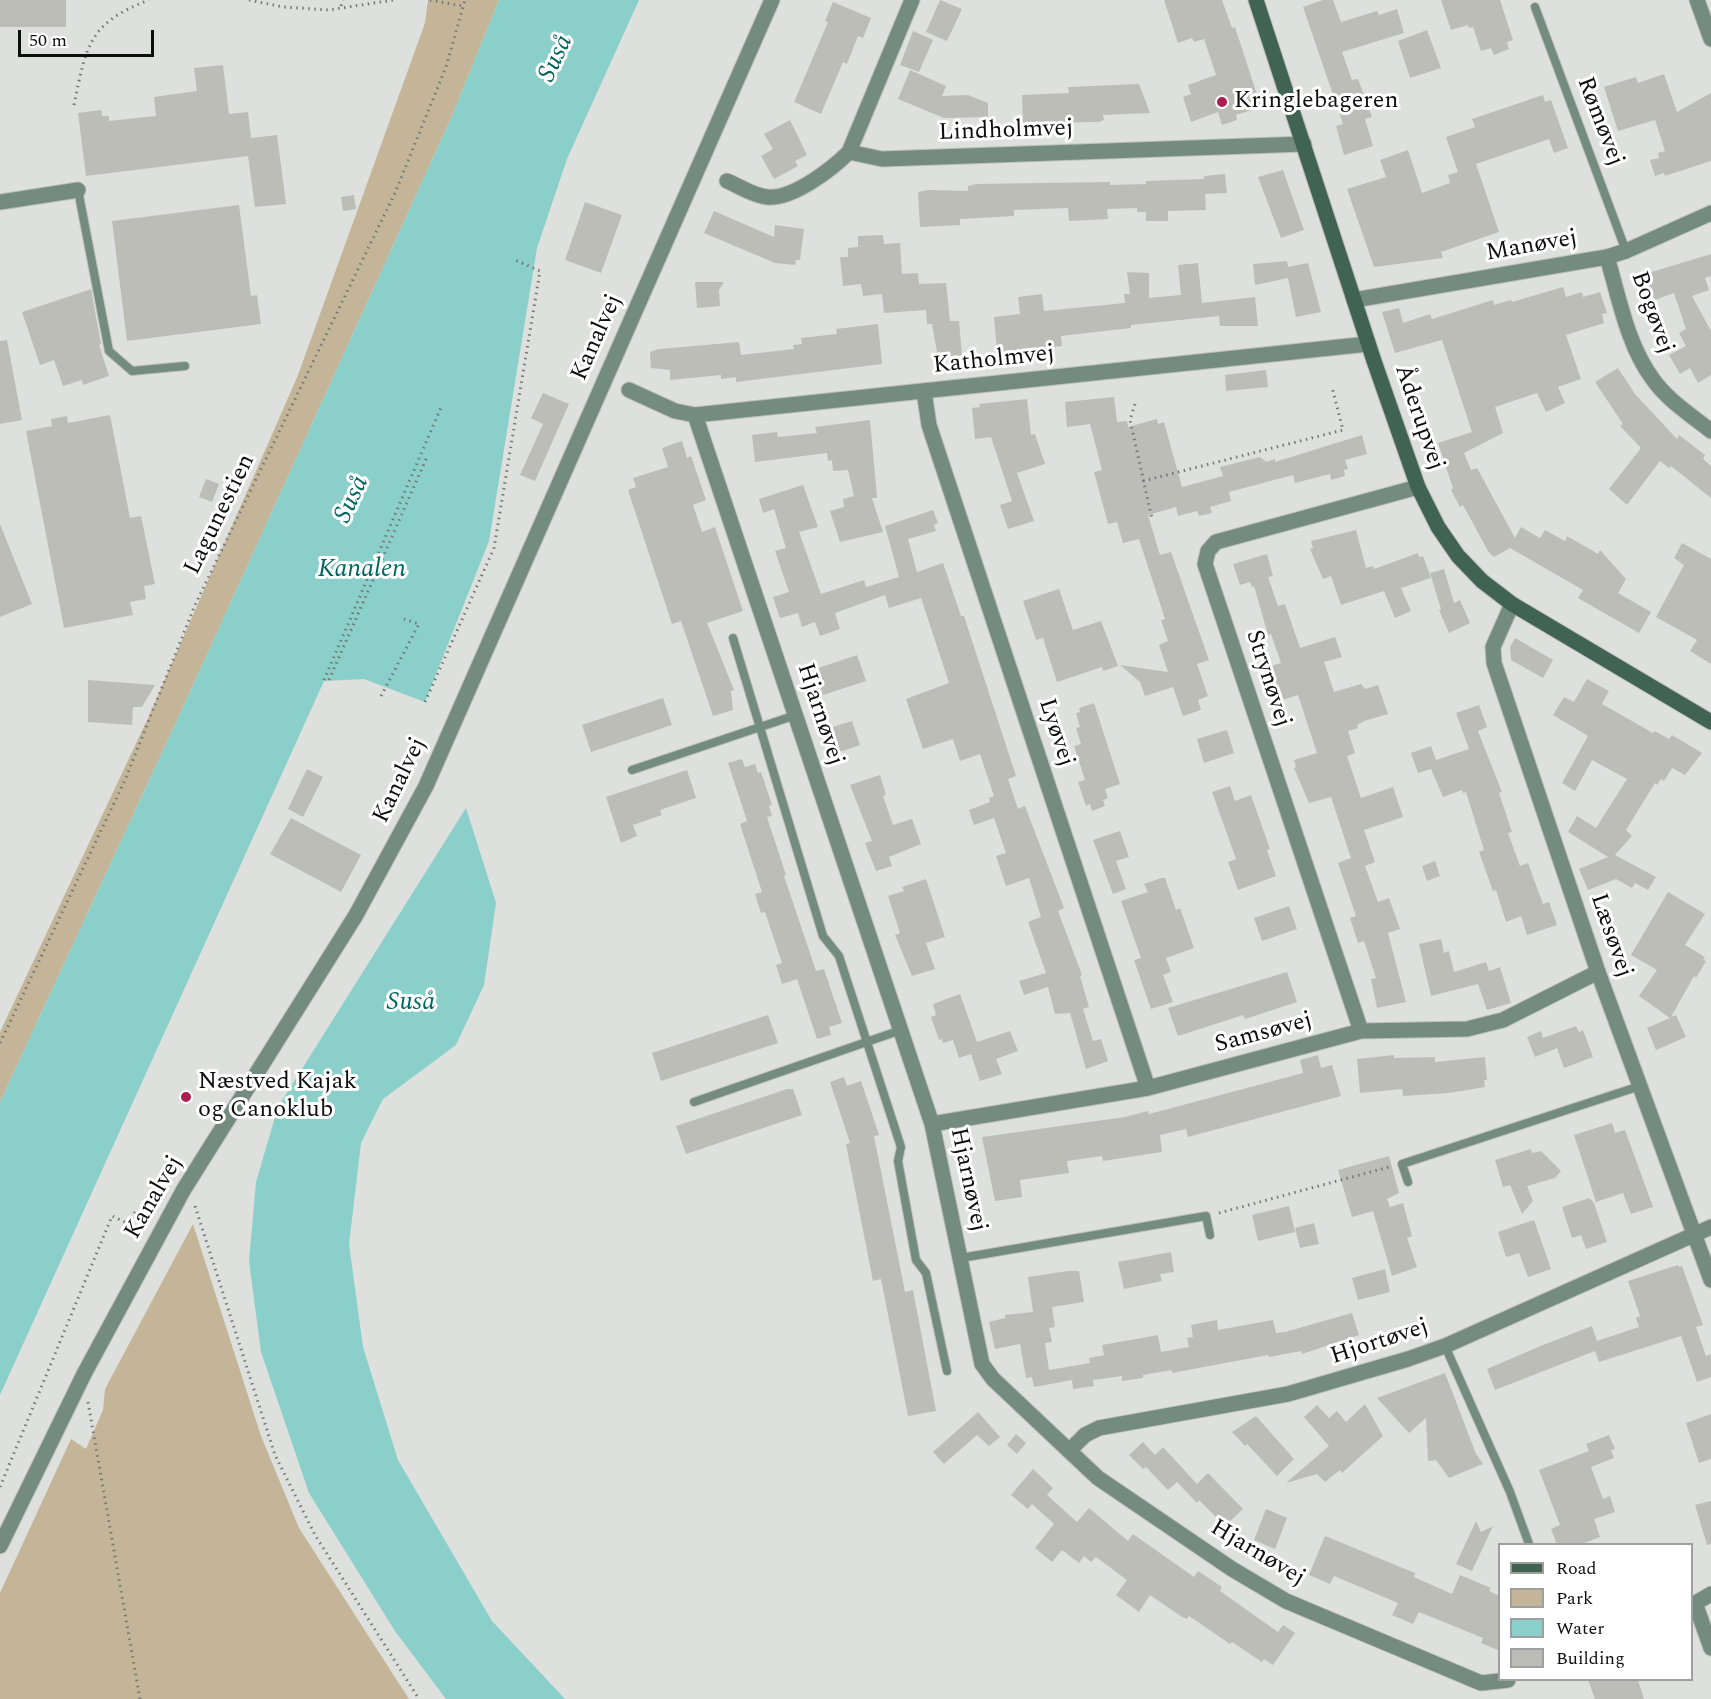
<!DOCTYPE html>
<meta charset="utf-8">
<style>
body{margin:0}
#map{position:relative;width:1711px;height:1699px;overflow:hidden;background:#dde0dc;font-family:Spectral,serif}
canvas{display:block}
.legend{position:absolute;left:1498px;top:1543px;width:195px;height:138px;box-sizing:border-box;background:#fff;border:2px solid #9e9f9e;margin:0;padding:8px 10px;list-style:none;font-size:18px;color:#0d0e0d}
.legend li{display:flex;align-items:center;gap:12px;height:30px}
.legend b{width:30px;border:2px solid #9e9f9e}
.scale{position:absolute;left:18px;top:30px;width:136px;height:27px;box-sizing:border-box;border:3px solid #0d0e0d;border-top:0;padding-left:8px;font-size:18px;line-height:21px;white-space:nowrap;color:#0d0e0d;-webkit-text-stroke:4px #fff;paint-order:stroke}
</style>
<div id="map">
<canvas width="1711" height="1699"></canvas>
<ul class="legend">
<li><b style="height:8px;background:#416353"></b>Road</li>
<li><b style="height:16px;background:#c4b598"></b>Park</li>
<li><b style="height:16px;background:#8acfca"></b>Water</li>
<li><b style="height:16px;background:#bdbdb8"></b>Building</li>
</ul>
<div class="scale">50 m</div>
</div>
<script>
const context = document.querySelector('canvas').getContext('2d');
context.lineJoin = 'round';
function fillPath(path, color) { context.fillStyle = color; context.fill(path, 'evenodd'); }
function stroke(path, color, width, dash) { context.strokeStyle = color; context.lineWidth = width; context.lineCap = dash ? 'butt' : 'round'; context.setLineDash(dash || []); context.stroke(path); }
function label(font, color, halo, rows, align = 'center') {
  context.font = font + ' Spectral,serif'; context.lineWidth = 6; context.setLineDash([]); context.textBaseline = 'middle'; context.strokeStyle = halo; context.fillStyle = color; for (const [text, x, y, turn = 0] of rows) {
    context.save(); context.translate(x, y); context.rotate((+turn || 0) * Math.PI / 180); context.textAlign = isNaN(turn) ? turn : align; if (halo) context.strokeText(text, 0, 0); context.fillText(text, 0, 0); context.restore();
  }
}
fillPath(new Path2D(`
 M428 0H499L452 116 179 716 0 1102V1032L148 718 298 375 425 23Z
 M193 1224 261 1436 299 1528 409 1699H0V1593L71 1439 86 1449 103 1410 105 1389Z`), '#c4b598');
fillPath(new Path2D(`
 M499 0H639L567 159 537 248 489 541 425 702 364 679 324 681 0 1395V1102L179 716 452 116Z
 M466 808 496 903 484 985 456 1045 383 1099 361 1143 349 1244 363 1347 398 1460 492 1621 565 1699H446L395 1631 309 1493 261 1352 249 1261 256 1182 278 1107Z`), '#8acfca');
fillPath(new Path2D(`
 M0 0H66V27H0Z
 M940 0 962 9 947 41 926 32Z
 M1164 0H1222L1232 28 1235 27 1261 107 1236 115 1237 120 1222 125 1218 112 1191 122 1183 97 1191 94 1188 85 1216 75 1204 39 1194 42 1192 38 1178 43Z
 M1323 0H1333L1341 22 1377 11 1379 15 1397 9 1404 33 1342 52 1352 80 1358 79 1372 117 1365 119 1373 146 1344 155 1336 126 1343 124 1303 7Z
 M1441 0H1500L1513 40 1507 42 1509 49 1494 55 1491 48 1481 51 1473 27 1469 28 1468 25 1451 30Z
 M833 2 871 18 863 38 858 36 847 64 843 62 821 114 794 102 828 22 825 21Z
 M1427 30 1441 68 1410 78 1398 41Z
 M913 31 933 40 919 72 900 65Z
 M223 65 229 114 248 112 251 138 277 135 286 204 255 207 248 156 86 176 78 113 101 110 102 116H109V121L156 116 154 97 197 91 194 68Z
 M910 70 946 86 942 96 968 95 988 103V117L944 118 898 99Z
 M1664 74 1677 112 1711 93V161L1665 176 1664 173 1655 176 1650 160 1659 158 1658 153 1665 151 1655 120 1618 131 1604 87 1636 77 1638 83Z
 M1139 84 1150 113 1103 115 1104 120 1099 122 1023 123 1022 95 1069 93 1068 87Z
 M1543 95 1545 102 1551 100 1568 148 1554 153 1549 139 1476 164 1499 232 1441 252 1443 258 1374 267 1347 189 1386 177 1380 160 1408 150 1422 193 1450 183 1448 175 1458 172 1446 137 1475 127 1472 119Z
 M790 120 807 155 795 161 798 166 774 179 761 156 773 149 764 134Z
 M1283 170 1304 230 1281 238 1258 177Z
 M1225 174 1227 193 1205 194 1206 210 1168 211V221H1146V212H1137V208L1107 209 1108 219 1069 221 1068 208 1014 210V216L960 219V225L920 227 918 192 929 190 968 191V186L976 184 1110 182V185L1146 184V181L1204 179V176Z
 M354 195 356 209 343 211 341 197Z
 M585 202 622 215 601 273 565 260Z
 M239 205 251 296 257 295 261 324 127 341 112 221Z
 M714 211 774 237 775 225 804 229 800 260H796L795 265 775 263 704 233Z
 M883 235 884 244 900 243 902 274 918 273 919 284 946 283 950 321H959L962 355 938 357 932 324H927L926 310 884 313 882 294 863 296 861 284 843 286 840 257H848V248L858 247V236Z
 M1711 254V276L1705 278 1709 290 1692 296 1711 331V375L1698 383 1690 368 1680 374 1669 355 1686 346 1679 333 1686 329 1674 293 1655 300 1652 294 1642 298 1635 277Z
 M1287 261 1288 267 1308 263 1321 312 1296 317 1288 278 1255 285 1253 264Z
 M1198 263 1202 303 1255 297 1258 326H1220L1219 316 1131 325V328L1061 336 1062 346 997 352 994 317 1020 314 1018 297 1042 294 1044 311 1125 303 1124 294H1130L1127 272 1149 273V298L1181 295 1178 265Z
 M695 282H724L719 290 720 306 697 308Z
 M1563 287 1566 297 1582 292 1583 297 1600 292 1607 313 1602 314 1604 323 1566 335 1581 379 1558 387 1565 403 1546 412 1537 393 1495 407 1503 433 1464 453 1471 470 1477 468 1515 538 1521 527 1540 538 1545 530 1565 541 1567 536 1598 554 1600 550 1626 579 1618 593 1651 612 1639 633 1578 598 1583 590 1510 548 1494 557 1488 551 1463 505 1460 507 1451 490 1453 488 1438 443 1472 432 1442 340 1395 353 1382 312 1399 308 1403 323 1430 314 1432 319 1493 300 1494 305 1511 300 1512 302Z
 M91 289 101 344 99 345 109 376 83 385 82 380 63 386 54 360 40 365 22 312Z
 M878 324 882 364 736 382V377L721 379V375L670 380V370L651 368 650 352 659 349 739 342 741 355 794 349 793 345 802 344 801 338 837 334 836 329Z
 M7 340 22 420 0 424V341Z
 M1618 368 1635 394 1677 439 1679 435 1705 455 1703 459 1711 466V498L1671 466 1669 468 1660 461 1627 505 1609 489 1641 448 1620 426 1623 424 1595 382Z
 M1266 370 1268 387 1226 391 1225 375Z
 M543 393 569 404 535 481 520 475 543 424 531 418Z
 M1114 397 1117 422 1127 421 1128 427 1157 419 1158 424 1164 422 1182 487 1223 476 1220 467 1260 457 1266 462 1275 459V462L1362 435 1367 454 1345 460 1348 469 1344 470 1345 476 1331 480 1330 474 1295 483 1293 475 1229 492 1231 501 1210 507 1212 513 1199 516 1197 511 1178 516 1176 507 1148 515 1160 555 1171 552 1209 660 1197 664 1208 696 1198 700 1201 710 1183 716 1173 687 1145 696 1140 682 1120 665 1168 672 1159 645 1168 641 1161 620 1165 619 1139 539 1123 543 1117 522 1108 524 1094 472 1102 470 1090 424 1067 427 1065 402Z
 M1027 399 1031 435 1035 434 1045 464 1017 473 1034 521 1008 529 1000 505 1012 501 991 437 975 439 972 408 980 407 979 404Z
 M110 415 130 518 141 516 155 584 144 586 146 599 130 602 133 615 64 628 26 431 52 426 51 419 67 416 68 423Z
 M870 420 877 498H872L883 532 840 542 830 511 844 507 843 499 854 496 848 470 833 471 832 460 828 461 827 453 755 462 752 435 777 432 778 437 817 433 815 427Z
 M682 441 687 458 691 456 706 500 693 505 702 532 715 527 743 611 707 623 734 690 731 691 733 710 713 716 681 621 672 624 628 490 636 487 633 478 668 467 662 448Z
 M206 479 219 484 212 502 199 497Z
 M803 485 818 527 799 532 821 594 864 580 866 587 899 577 885 526 933 510 938 523 934 525 936 531 908 539 917 572 943 563 961 616H964L1016 776 1008 779 1018 809 1025 806 1064 908 1058 911 1082 975 1080 976 1089 1007 1083 1009 1093 1041 1101 1039 1108 1061 1086 1069 1070 1013 1055 1014 1048 987 1024 995 1019 981 1046 973 1028 922 1041 917 1029 878 1006 886 996 856 1006 853 994 818 974 825 969 810 990 802 989 798 994 796 980 754 960 761 953 739 923 749 906 699 949 683 921 598 889 608 885 595 835 613 840 629 820 636 815 622 802 627 798 613 780 618 773 597 789 592 775 551 786 548 774 509 763 513 759 499Z
 M0 524 32 604 0 617Z
 M1356 530 1366 568 1373 566 1374 569 1418 553 1419 557 1423 556 1431 578 1401 588 1411 611 1395 618 1384 591 1341 605 1331 576 1323 579 1310 549 1313 548 1311 541Z
 M1682 543 1711 559V664L1690 651 1697 640 1656 617 1684 565 1674 558Z
 M1267 554 1273 576 1268 577 1278 606 1285 604 1300 648 1335 637 1342 657 1324 662 1334 692 1361 684 1365 689 1378 685 1388 714 1364 721 1357 725 1358 728 1348 731 1355 753 1347 756 1361 798 1393 787 1403 817 1364 830 1375 862 1365 866 1378 902 1389 898 1400 929 1388 933 1406 1002 1377 1008 1371 979 1376 978 1364 941 1358 943 1350 918 1356 916 1338 863 1351 858 1331 797 1309 803 1294 768 1296 767 1294 760 1317 753 1298 695 1282 700 1271 666 1281 663 1271 634 1268 635 1254 586 1252 587 1250 582 1240 585 1233 564Z
 M1444 569 1454 603 1460 600 1470 623 1449 633 1439 610 1441 609 1430 573Z
 M1059 589 1073 630 1101 621 1118 666 1103 671 1102 667 1057 682 1043 638 1036 640 1023 601Z
 M1515 638 1553 660 1543 678 1511 660 1510 647Z
 M857 655 866 681 823 695 815 669Z
 M1587 679 1609 691 1602 704 1653 733 1655 731 1669 739 1672 735 1702 753 1685 775 1672 768 1664 781 1661 779 1657 785 1655 783 1626 830 1632 836 1615 855 1656 877 1648 890 1635 883 1632 888 1616 879 1588 890 1579 869 1608 857 1568 832 1577 816 1596 828 1627 779 1592 760 1575 791 1562 783 1588 736 1553 715 1564 697 1574 702Z
 M88 680 155 685 142 707H133L132 725 88 722Z
 M663 698 672 725 591 752 582 725Z
 M1094 703 1120 784 1105 789 1108 798 1103 800 1105 806 1092 811 1090 804 1086 806 1078 782 1085 780 1074 746 1081 744 1076 728 1080 727 1076 713 1080 712 1079 708Z
 M1479 705 1487 727 1478 731 1502 792 1499 793 1512 832 1508 833 1520 866 1528 863 1543 904 1549 902 1557 925 1527 935 1521 916 1506 922 1496 890 1493 891 1479 852 1484 850 1466 792 1463 793 1462 790 1443 797 1431 769 1418 773 1411 753 1431 746 1436 760 1469 749 1456 713Z
 M852 721 860 745 834 754 826 729Z
 M1227 730 1234 753 1204 763 1197 739Z
 M742 759 745 767 755 764 758 773 761 772 772 805 769 806 772 816 767 817 786 875 784 876 816 971 824 969 842 1023 829 1027 831 1035 817 1039 797 979 782 984 776 965 782 963 765 912 761 913 755 894 762 892 740 824 747 821 728 763Z
 M307 769 323 777 303 817 288 809Z
 M687 770 696 798 660 810 662 815 633 825 637 836 621 843 606 797Z
 M880 775 886 795 883 796 893 825 912 819 921 844 889 857 892 866 876 871 865 843 872 841 850 785Z
 M1230 786 1235 801 1251 795 1270 849 1267 850 1276 876 1238 890 1228 862 1236 859 1212 792Z
 M291 818 361 855 341 892 270 854Z
 M1120 831 1129 857 1116 861 1126 889 1113 894 1093 840Z
 M1435 861 1440 876 1427 881 1422 866Z
 M1161 878H1165L1176 910 1180 908 1194 948 1166 958 1171 972 1163 975 1173 1002 1151 1009 1134 960 1141 958 1121 901 1148 892 1144 884Z
 M926 879 945 937 926 943 935 969 912 976 895 935 900 933 888 896 904 891 902 887Z
 M1668 892 1705 914 1685 945 1705 957 1703 960 1706 961 1696 978 1694 976 1671 1017 1676 1015 1686 1037 1656 1050 1647 1028 1670 1018 1639 996 1657 970 1631 955Z
 M1289 906 1297 929 1262 941 1254 918Z
 M1441 939 1444 953 1449 951 1454 972 1486 962 1489 971 1500 967 1511 1003 1487 1010 1478 984 1431 996 1419 944Z
 M1287 972 1297 1002 1245 1019 1243 1015 1178 1036 1168 1008Z
 M960 994 977 1042 1010 1031 1018 1051 996 1059 1002 1074 980 1081 971 1054 959 1058 953 1040 943 1043 942 1039 939 1040 931 1017 936 1015 933 1004Z
 M768 1015 778 1043 661 1081 652 1053Z
 M1576 1026 1579 1032 1583 1030 1593 1057 1564 1068 1557 1048 1535 1057 1527 1037 1541 1031 1543 1038Z
 M1318 1055 1321 1068 1332 1065 1341 1096 1188 1137 1186 1129 1160 1135 1162 1152 1103 1161 1102 1156 1067 1161 1069 1173 1020 1180 1022 1197 995 1201 982 1137 1125 1117 1148 1111 1149 1114 1303 1073 1300 1060Z
 M1394 1055V1058L1435 1057V1062L1485 1057 1487 1080H1484L1485 1087 1449 1093 1403 1096 1402 1089 1360 1093 1357 1059Z
 M844 1077 847 1086 861 1081 879 1135 874 1136 905 1292 913 1290 936 1411 908 1416 881 1279 873 1281 846 1144 850 1143 830 1082Z
 M787 1089H793L802 1115 686 1154 676 1126Z
 M1612 1123 1615 1133 1625 1130 1653 1207 1631 1214 1623 1193 1596 1202 1574 1135Z
 M1531 1149 1532 1153 1541 1151 1561 1171 1555 1178 1527 1186 1533 1201 1522 1214 1510 1185 1503 1187 1495 1160Z
 M1389 1156 1399 1193 1387 1199 1390 1207 1403 1203 1412 1236 1407 1238 1417 1267 1392 1276 1373 1211 1352 1217 1338 1170Z
 M1589 1198 1594 1203 1607 1242 1586 1249 1581 1235 1572 1238 1562 1207Z
 M1289 1206 1295 1232 1258 1241 1252 1215Z
 M1534 1220 1551 1269 1528 1277 1519 1253 1506 1257 1498 1232Z
 M1314 1223 1319 1244 1300 1248 1295 1228Z
 M1171 1252 1174 1272 1160 1274 1162 1281 1124 1289 1118 1262Z
 M1678 1265 1679 1267 1682 1266 1703 1325 1696 1327 1706 1356 1711 1354V1377L1697 1382 1681 1336 1599 1362 1595 1351 1495 1390 1487 1369 1543 1345 1592 1326 1597 1341 1639 1327 1636 1318 1640 1316 1628 1281Z
 M1385 1269 1390 1292 1358 1300 1352 1278Z
 M1068 1271H1079L1084 1302 1052 1307 1055 1327 1049 1328 1052 1342 1045 1343 1049 1370 1090 1363 1089 1358 1104 1355 1102 1345 1158 1335 1161 1352 1189 1347 1187 1338 1193 1337 1191 1325 1217 1320 1218 1330 1273 1320 1276 1333 1285 1332 1352 1313 1359 1335 1302 1354 1301 1351 1269 1357 1268 1355 1172 1373V1370L1143 1375V1378L1122 1381V1376L1093 1380 1094 1386 1073 1389 1072 1380 1034 1387 1032 1377 1026 1378 1020 1344 995 1349 989 1322 1005 1318V1315L1033 1312 1028 1277Z
 M1445 1373 1476 1454 1483 1464 1449 1478 1436 1460 1428 1461 1426 1418 1409 1433 1377 1398Z
 M1365 1404 1383 1436 1342 1473 1340 1470 1325 1482 1317 1474 1286 1483 1329 1446 1304 1417 1317 1405 1329 1418 1337 1411 1346 1422Z
 M978 1412 1000 1437 989 1446 977 1435 944 1464 933 1452Z
 M1711 1414V1459L1699 1463 1686 1423Z
 M1256 1416 1294 1459 1277 1476 1247 1444 1245 1446 1232 1432Z
 M1016 1434 1026 1443 1017 1454 1007 1445Z
 M1609 1435 1615 1449 1611 1450 1614 1458 1591 1467 1603 1499 1610 1496 1615 1512 1594 1519 1600 1537 1579 1545H1557L1551 1529 1560 1525 1539 1470 1589 1451 1586 1444Z
 M1143 1442 1155 1455 1163 1447 1197 1484 1208 1473 1243 1509 1225 1526 1199 1500 1197 1503 1177 1482 1168 1490 1146 1467 1143 1469 1129 1455Z
 M1033 1469 1053 1488 1047 1495 1077 1522 1089 1508 1128 1541 1133 1534 1194 1577 1198 1571 1222 1587 1220 1591 1278 1632 1283 1625 1295 1633 1273 1665 1264 1659 1262 1662 1232 1642 1230 1644 1189 1616 1187 1619 1182 1617 1150 1595 1139 1612 1116 1595 1127 1580 1096 1557 1091 1562 1084 1556 1079 1563 1062 1550 1052 1562 1035 1548 1054 1524 1032 1504 1028 1509 1011 1495Z
 M1711 1501V1544L1707 1545 1695 1505Z
 M1266 1509 1287 1518 1275 1549 1254 1540Z
 M1476 1521 1481 1532 1493 1526 1472 1571 1456 1564Z
 M1325 1536 1415 1573 1414 1577 1452 1594 1460 1575 1491 1588 1489 1591 1500 1596V1651L1481 1643 1483 1638 1419 1612 1413 1624 1392 1615 1398 1603 1334 1576 1330 1584 1309 1575Z
 M1588 1680H1638L1644 1699H1595Z`), '#bdbdb8');
const lane = new Path2D(`
 M1535 7 1626 251
 M78 190 109 351 132 371 185 366
 M733 638 823 936 839 956 901 1147 898 1161 916 1260 926 1273 947 1371
 M632 770 796 715
 M694 1102 901 1030
 M1408 1182 1402 1164 1640 1086
 M961 1258 1206 1216 1210 1235
 M1445 1346 1510 1492 1529 1544`);
const street = new Path2D(`
 M1697 0 1711 39
 M849 152 912 0
 M727 181C739 186 754 196 767 197 792 200 832 169 849 152L882 159 1304 144
 M0 202 78 190
 M1607 257C1619 297 1627 344 1652 378 1667 400 1691 415 1711 431
 M1354 300 1607 257 1626 251 1711 213
 M629 390 675 411 695 415 1368 344
 M924 391 929 425 1148 1088
 M695 415 932 1124 982 1364 993 1379 1098 1478 1232 1569 1286 1601 1481 1683 1508 1680
 M1512 604 1493 647 1494 663 1598 972 1711 1280
 M1361 1031 1205 564 1208 551 1216 542 1418 487
 M932 1124 1148 1088 1361 1031 1467 1029 1503 1020 1598 972
 M1069 1451 1085 1435 1099 1428 1288 1394 1408 1359 1445 1346 1711 1227
 M0 1546 84 1374 184 1189 356 915 426 786 772 0
 M1695 1603 1711 1648
 M1692 1605 1711 1594`);
const secondary = new Path2D(`
 M1256 0 1374 361 1418 487 1438 527 1458 556 1482 581 1512 604 1711 722`);
stroke(lane, '#bcbebb', 10);
stroke(street, '#bcbebb', 17);
stroke(secondary, '#bcbebb', 17);
stroke(new Path2D(`
 M249 0 283 7 329 10 393 0
 M430 0 463 6
 M341 6 343 0
 M74 105C86 47 88 23 149 0
 M1135 404 1130 420 1152 519
 M1143 481 1343 430 1332 387
 M324 680 442 405
 M329 680 427 457
 M381 696 419 624 404 619
 M425 702 494 548 540 271 513 259
 M0 1043 125 780 195 605 395 193 446 67 465 0
 M195 1206 275 1455 315 1535 419 1699
 M1219 1213 1389 1167
 M88 1402 140 1699
 M0 1487 112 1216 129 1224 135 1212`), '#767875', 3, [1.5, 4.5]);
stroke(lane, '#748b7f', 8);
stroke(street, '#748b7f', 15);
stroke(secondary, '#416353', 15);
for (const [x, y, r, color] of [
 [1222,102,6,"#ae1d4f"],
 [186,1097,6,"#ae1d4f"]
]) { const dot = new Path2D(); dot.arc(x, y, r, 0, 2 * Math.PI); context.fillStyle = color; context.fill(dot); stroke(dot, '#fff', 2); }
label('24px', '#0d0e0d', '#fff', [
 ["Kringlebageren",1234,102],
 ["Næstved Kajak",198,1083],
 ["og Canoklub",198,1111]
], 'left');
label('24px', '#0d0e0d', '#fff', [
 ["Rømøvej",1599,122,69],
 ["Lindholmvej",1006,132,-2],
 ["Manøvej",1532,247,-10],
 ["Bogøvej",1651,313,70],
 ["Kanalvej",598,338,-66],
 ["Katholmvej",994,361,-6],
 ["Åderupvej",1418,418,71],
 ["Lagunestien",221,515,-64],
 ["Strynøvej",1267,679,72],
 ["Hjarnøvej",819,715,72],
 ["Lyøvej",1055,733,72],
 ["Kanalvej",401,781,-64],
 ["Læsøvej",1610,936,71],
 ["Samsøvej",1264,1034,-15],
 ["Hjarnøvej",967,1180,78],
 ["Kanalvej",155,1198,-60],
 ["Hjortøvej",1380,1343,-18],
 ["Hjarnøvej",1257,1554,31]
]);
label('italic 26px', '#006661', '#fff', [
 ["Suså",557,59,-65],
 ["Suså",353,500,-65],
 ["Kanalen",362,571],
 ["Suså",411,1004]
]);
</script>
